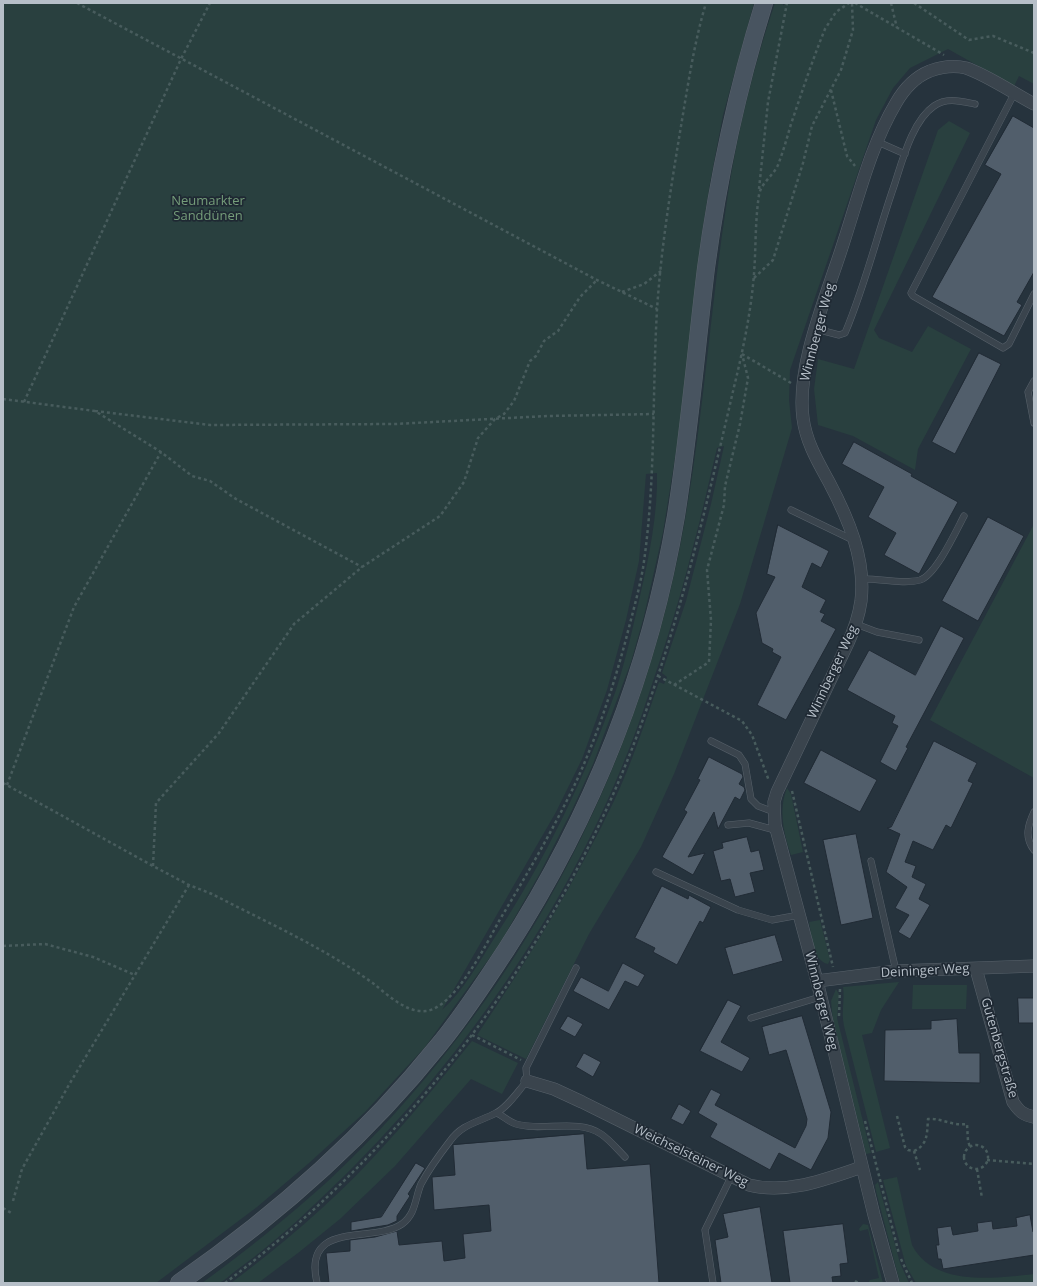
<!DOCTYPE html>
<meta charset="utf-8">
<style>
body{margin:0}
#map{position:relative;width:1037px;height:1286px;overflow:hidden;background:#26333d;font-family:"Open Sans",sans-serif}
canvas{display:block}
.frame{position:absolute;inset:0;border:4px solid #b6bfc8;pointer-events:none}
</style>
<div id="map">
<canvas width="1037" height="1286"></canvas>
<div class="frame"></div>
</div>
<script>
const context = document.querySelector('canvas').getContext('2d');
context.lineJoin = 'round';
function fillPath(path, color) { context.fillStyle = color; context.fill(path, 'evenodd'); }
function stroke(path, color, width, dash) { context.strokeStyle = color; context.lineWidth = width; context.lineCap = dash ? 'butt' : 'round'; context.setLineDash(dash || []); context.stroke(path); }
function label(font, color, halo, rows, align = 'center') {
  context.font = font + ' "Open Sans",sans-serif'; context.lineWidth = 3.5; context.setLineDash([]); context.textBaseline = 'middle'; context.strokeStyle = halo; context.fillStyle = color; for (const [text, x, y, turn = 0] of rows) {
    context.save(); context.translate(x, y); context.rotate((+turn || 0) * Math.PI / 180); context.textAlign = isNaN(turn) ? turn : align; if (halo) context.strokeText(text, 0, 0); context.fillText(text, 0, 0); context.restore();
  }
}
fillPath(new Path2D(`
 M3 3H754L723 115 710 183 702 233 679 433 663 532 644 616 631 662 593 764 572 810 540 873 499 945 425 1047 365 1112 309 1163 257 1207 156 1283H3ZM657 473C658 513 649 557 640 596 633 627 626 659 616 690 586 776 545 860 495 937 479 962 464 990 442 1010L556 812 582 759 607 690 626 620 639 561 646 474Z
 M775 3H783V6L785 3H1034V84L1019 76 1014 86 948 49 910 68 893 88 876 120 790 370 789 400 792 428 740 604 674 774 641 847 589 934 526 1059 477 1035C528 960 575 883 614 801 632 763 645 722 659 682L664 684 667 677 662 673 686 601 711 504 724 446 717 448C709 481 702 514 693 547 679 604 660 661 641 717 575 902 459 1070 316 1203 290 1228 263 1251 234 1272 229 1276 223 1282 218 1283 213 1284 207 1283 202 1283 246 1251 287 1218 327 1182 514 1009 641 770 685 520 704 412 711 302 728 194 738 129 754 65 775 3Z
 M949 121 970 133 874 330 879 338 912 352 928 326 971 349 918 449 915 470 853 436 818 425 814 389 818 359 854 369 938 130Z
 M1034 524V778L930 720Z
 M787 788 791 794 803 852 791 855C784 834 778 810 787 788Z
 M820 920 830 960 828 964C812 961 812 935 809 922Z
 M899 982 881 1010 872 1033 862 1035 890 1148 876 1152 844 1026C841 1011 845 1000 843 987Z
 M913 985H967L966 1009H912Z
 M836 989 839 994 837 1018 871 1153 866 1154 833 1021 831 1001Z
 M472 1041 518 1063 502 1094 471 1079 395 1166 340 1219 298 1253 258 1283H231C280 1246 328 1206 370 1161 406 1123 439 1082 472 1041Z
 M897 1177 912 1245C933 1286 992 1279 1034 1274V1283H916L906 1266 883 1180Z
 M878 1182 900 1263 909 1283H900L876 1191 875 1185Z
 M863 1224 868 1225 883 1283H868L870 1280 879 1278 868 1229 860 1231 859 1229Z`), '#29403f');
const building = new Path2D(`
 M1013 116 1034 128V272L1017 302 1022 305 1004 336 932 297 1001 174 985 165Z
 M979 353 1001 364 955 454 932 442Z
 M854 442 912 474 911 476 958 502 919 574 884 555 896 533 868 517 884 487 842 464Z
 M988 517 1024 536 978 621 942 601Z
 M778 525 829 551 821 568 812 563 802 587 826 600 820 612 825 614 821 621 836 629 786 720 757 705 781 657 772 652 773 649 762 643 756 613 775 577 767 574Z
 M941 626 964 638 906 747 908 748 896 771 880 762 898 726 892 723 895 716 847 690 869 650 915 675Z
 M934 741 977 763 968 781 973 783 951 828 946 825 933 850 913 841 905 862 916 866 912 877 926 884 919 899 930 905 910 939 898 932 909 915 895 908 907 887 886 872 900 834 887 828 891 827Z
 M821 750 877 780 860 812 804 783Z
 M709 757 742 774 743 777 739 784 744 787 745 790 740 800 735 797 718 829 714 812 688 857 705 853 693 875 662 857 687 812 684 810 700 780 698 779Z
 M856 834 873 918 841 925 823 840Z
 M747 837 751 852 759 850 764 870 750 873 755 892 735 897 730 879 721 881 713 851 723 848 722 843Z
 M662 886 688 899 689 895 711 907 703 923 700 921 677 965 653 952 655 948 635 938Z
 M775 935 783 961 733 975 725 948Z
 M623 963 645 975 638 987 625 981 609 1010 573 991 581 977 608 991Z
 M1018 998H1034V1023H1019Z
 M728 1000 741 1006 721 1042 750 1058 742 1072 700 1051Z
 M568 1016 583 1024 575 1037 560 1029Z
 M802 1016 831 1112 828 1138 811 1170 779 1153 770 1170 710 1137 717 1124 698 1113 711 1089 721 1094 715 1105 795 1148 806 1126 807 1119 786 1050 769 1055 762 1027Z
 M957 1019 959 1053H980V1083L884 1081 885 1030 931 1029V1021Z
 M584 1053 601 1062 593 1077 576 1067Z
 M679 1104 691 1111 683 1125 671 1119Z
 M584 1134 587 1169 650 1164 659 1283H329L326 1253 350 1251V1240L375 1237 397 1231 399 1245 442 1241 444 1261 465 1258 463 1234 491 1231 489 1205 434 1210 432 1177 455 1175 453 1145Z
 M416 1163 425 1168 408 1194 410 1196 397 1216V1221L388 1225 351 1231V1222L381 1217Z
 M760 1207 772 1283H721L715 1240 728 1237 723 1214Z
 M1030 1215 1033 1232 1034 1231V1255L943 1269 941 1259H938L936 1245H939L937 1228 951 1226 953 1235 978 1231 977 1223 992 1221 993 1229 1017 1226 1016 1218Z
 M843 1224 848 1263 840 1264 841 1276 832 1277 833 1283H790L783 1231Z`);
fillPath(building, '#515e6b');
stroke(building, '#212b35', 1);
const service = new Path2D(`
 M1014 94 911 293 913 296 1003 348 1009 344 1034 294
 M878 142 905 154
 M816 329 839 335 845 333C865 286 877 235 894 186 902 162 912 121 934 106 947 97 960 101 975 104
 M1034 381 1028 392 1034 423
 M791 510 853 540
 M861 579C879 578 902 585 920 580 936 575 956 531 964 516
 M856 624 877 632 919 640
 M711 741 739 755 745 764 751 799 758 806 774 812
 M1034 812C1028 825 1024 837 1034 850
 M728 825 749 823 775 830
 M871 861 896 971
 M656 872 738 910 772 920 799 915
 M751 1018 820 997
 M497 1113C503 1116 509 1122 516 1124 542 1132 578 1118 601 1134 610 1140 618 1150 625 1157
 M317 1283C302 1219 373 1244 402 1224 416 1214 415 1198 421 1184 429 1169 440 1154 450 1141 462 1124 479 1122 496 1113 508 1107 518 1091 527 1081L526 1068 576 968
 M713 1283 705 1230 731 1177`);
const minor = new Path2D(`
 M976 969 1013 1102C1019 1111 1023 1115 1034 1117
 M817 981 896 971 1034 966
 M527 1081 554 1089 582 1102 749 1185C787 1195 826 1179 862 1167
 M893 1283 874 1215 817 981 775 825 774 802 777 792 848 643C854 630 859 615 861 601 866 559 848 518 829 482 818 462 806 442 803 418 796 364 828 293 844 241 859 195 871 145 896 103 904 89 915 77 930 71 941 67 954 65 966 68 985 74 1015 94 1034 104`);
const secondary = new Path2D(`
 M179 1283C275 1216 364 1138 438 1046 463 1016 484 983 506 950 591 818 650 671 676 516 689 434 696 351 706 268 718 178 737 90 764 3`);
stroke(service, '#58626b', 7);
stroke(minor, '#58626b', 13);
stroke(secondary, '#58626b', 18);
stroke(new Path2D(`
 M77 3 597 280 657 309
 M855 3 944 55
 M891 3 897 28
 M914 3 969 40 993 36 1034 53
 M831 90 847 156 855 166
 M759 189 768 102 787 3
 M754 278 773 260 803 163 812 126 841 70 853 30 852 3
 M622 292 644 284 661 271
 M742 354 791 383
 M3 399 95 411 161 452 192 476 210 481 236 499 362 567
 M24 402 181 59 210 3
 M95 411 210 425 395 424 547 416 654 414
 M658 676 742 721 752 735 769 781
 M674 685 709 662 711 620 707 570 724 505 725 486 740 424 748 378 742 354
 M3 783 153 866 189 885 212 894C266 922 325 948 374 984 388 995 406 1013 426 1011 454 1008 486 945 499 921 526 876 553 830 576 782 597 736 613 688 626 639 632 615 639 591 643 568 656 482 652 396 657 310 661 248 671 187 681 126 688 85 694 43 706 3
 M7 785 74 607 161 452
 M792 791 833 967
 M153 866 156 803 219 733 294 624 362 567 440 516 464 482 478 438 495 419 504 414 514 401 530 361 536 356 544 341 558 331 580 297 597 280
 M3 946 45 944 93 957 135 975
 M839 1016 840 989
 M472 1035 521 1060
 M897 1116 905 1147 908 1150 914 1151 920 1170
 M865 1121 899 1254
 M964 1157a12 12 0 1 1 24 0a12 12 0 1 1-24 0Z
 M914 1151C928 1145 927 1133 928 1119 942 1118 951 1126 967 1124L968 1141 970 1147
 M987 1160 1034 1164
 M977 1169 982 1198
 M13 1201 22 1169 70 1083 189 885
 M3 1208 13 1214
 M901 1259 912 1283
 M855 1281 858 1283
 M225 1283C408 1146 558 948 638 733 680 620 707 504 734 387 743 350 751 312 754 274 756 248 755 221 759 195 761 183 773 176 778 165 783 152 787 138 791 124 802 92 812 61 825 29L836 12 849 3`), '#485c5d', 2.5, [3, 3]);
stroke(service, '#3a444d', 6);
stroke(minor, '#3a444d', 12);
stroke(secondary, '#485460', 17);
label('13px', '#759d7a', '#1f2933', [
 ["Neumarkter",208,201],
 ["Sanddünen",208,216]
]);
label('13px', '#b6bfc8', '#1f2933', [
 ["Winnberger Weg",818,332,-75],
 ["Winnberger Weg",833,672,-65],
 ["Deininger Weg",925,971,-3],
 ["Winnberger Weg",821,1001,76],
 ["Gutenbergstraße",999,1048,74],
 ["Weichselsteiner Weg",691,1156,26]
]);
</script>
